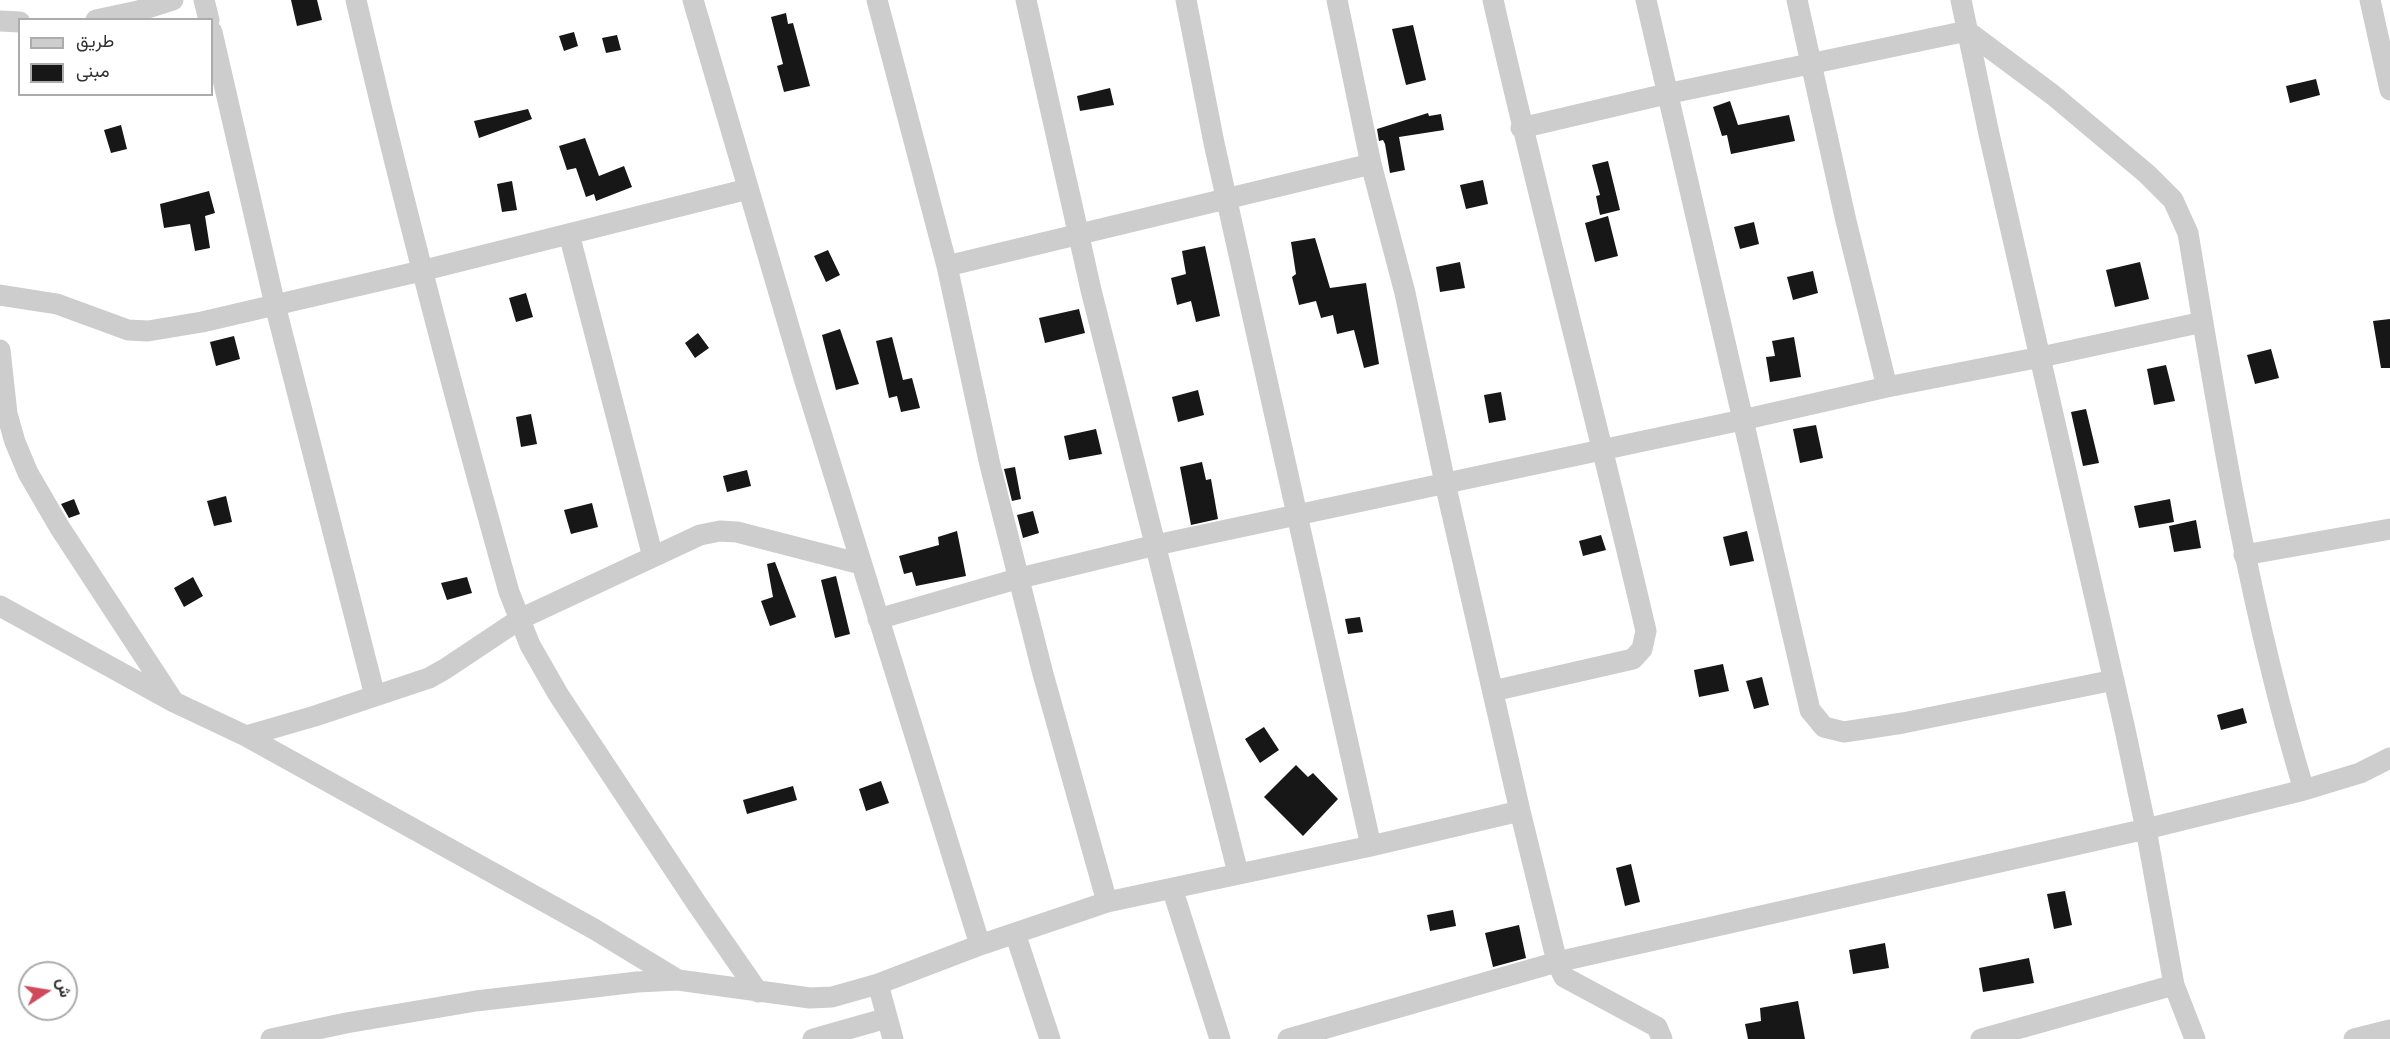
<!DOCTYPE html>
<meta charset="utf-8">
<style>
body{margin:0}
#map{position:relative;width:2390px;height:1039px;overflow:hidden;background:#fff;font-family:Montserrat,Vazirmatn,sans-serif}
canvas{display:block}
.legend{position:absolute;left:18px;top:18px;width:195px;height:78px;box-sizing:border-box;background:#fff;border:2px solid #acacac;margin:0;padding:8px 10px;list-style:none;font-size:18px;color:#303030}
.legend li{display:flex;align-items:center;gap:12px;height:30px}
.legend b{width:30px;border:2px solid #acacac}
.north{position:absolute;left:18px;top:961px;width:60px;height:60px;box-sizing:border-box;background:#fff;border:2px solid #acacac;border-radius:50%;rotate:78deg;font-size:16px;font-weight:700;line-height:24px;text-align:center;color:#303030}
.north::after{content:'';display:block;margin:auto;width:21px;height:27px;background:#d1495b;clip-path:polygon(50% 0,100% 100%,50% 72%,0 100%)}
</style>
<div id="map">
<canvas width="2390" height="1039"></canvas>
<ul class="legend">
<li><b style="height:8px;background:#cdcdcd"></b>طريق</li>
<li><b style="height:16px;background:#171717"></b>مبنى</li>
</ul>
<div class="north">ش</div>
</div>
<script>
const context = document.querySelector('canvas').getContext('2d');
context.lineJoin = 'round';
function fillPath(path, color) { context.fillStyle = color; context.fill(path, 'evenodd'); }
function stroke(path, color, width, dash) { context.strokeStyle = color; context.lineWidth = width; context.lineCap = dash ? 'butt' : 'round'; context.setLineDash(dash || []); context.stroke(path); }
fillPath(new Path2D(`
 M291 0H317L322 20 297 26Z
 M786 13 788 24 793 23 810 86 784 92 777 66 783 64 771 17Z
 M1413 25 1426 80 1406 85 1392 29Z
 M574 32 578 46 564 51 559 36Z
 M617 35 621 50 606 53 602 38Z
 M2316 79 2320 95 2290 103 2286 86Z
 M1110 88 1114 105 1080 111 1077 96Z
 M1730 101 1738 125 1789 115 1795 141 1731 154 1727 135 1722 136 1713 107Z
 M528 109 532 119 479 138 474 121Z
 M1428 113 1429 116 1441 114 1444 130 1399 137 1405 170 1390 173 1385 144 1383 140 1379 141 1377 129Z
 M121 125 127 149 111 153 104 130Z
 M585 138 599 176 624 166 632 187 596 201 594 194 586 197 576 168 567 170 559 146Z
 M1608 161 1620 210 1600 215 1596 196 1600 195 1592 165Z
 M1483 180 1488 204 1466 209 1460 185Z
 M512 181 517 210 502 212 497 184Z
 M209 191 215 213 205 216 210 248 195 251 190 224 164 228 160 204Z
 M1608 216 1618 256 1595 262 1585 223Z
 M1754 222 1759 244 1740 249 1734 227Z
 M1315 238 1330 288 1366 283 1379 364 1364 368 1354 330 1337 334 1333 315 1321 318 1316 301 1299 305 1292 277 1296 274 1291 242Z
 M1205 246 1220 316 1196 322 1191 301 1177 305 1171 278 1186 274 1182 251Z
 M828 250 840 275 826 282 814 256Z
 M1460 262 1465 288 1440 292 1436 267Z
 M2140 262 2149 299 2115 307 2106 270Z
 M1813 271 1818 293 1793 300 1787 277Z
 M526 293 533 317 516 322 509 298Z
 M1079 309 1085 333 1045 343 1039 318Z
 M2390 319V368H2381L2373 321Z
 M840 329 859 384 836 390 822 335Z
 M698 333 709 348 695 358 685 343Z
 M234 336 240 359 216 366 210 342Z
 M892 337 903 380 912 378 920 408 901 412 897 396 889 398 876 341Z
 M1794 337 1801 377 1770 382 1766 357 1775 356 1772 341Z
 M2271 349 2279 378 2255 384 2247 355Z
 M2166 365 2175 401 2154 405 2147 369Z
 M1198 390 1204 415 1178 422 1172 397Z
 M1501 392 1506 420 1489 423 1484 395Z
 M2086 409 2099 463 2083 466 2071 412Z
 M531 414 537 444 521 447 516 417Z
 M1816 425 1823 458 1800 463 1793 429Z
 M1096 429 1102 454 1069 460 1064 436Z
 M1202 462 1206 480 1211 479 1218 519 1191 525 1180 467Z
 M1015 467 1021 499 1012 501 1004 469Z
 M747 470 751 486 727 492 723 476Z
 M226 496 232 522 214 526 207 501Z
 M74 499 80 514 69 518 61 504Z
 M2170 499 2174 522 2139 528 2134 506Z
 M592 503 598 527 571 534 564 510Z
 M1033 511 1039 533 1023 538 1017 515Z
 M2196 520 2201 548 2174 552 2169 526Z
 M957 531 966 576 916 586 912 572 904 574 899 556 939 545 938 537Z
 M1747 531 1754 561 1730 566 1723 537Z
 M1601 535 1606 550 1583 556 1579 541Z
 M775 562 796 617 770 626 761 601 773 597 767 564Z
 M836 576 850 634 835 638 821 580Z
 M193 577 203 596 184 607 174 588Z
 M467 577 472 593 447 600 441 583Z
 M1360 617 1363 632 1348 634 1345 619Z
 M1723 664 1729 691 1699 697 1694 670Z
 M1762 677 1769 705 1754 709 1746 681Z
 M2243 708 2247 723 2221 730 2217 715Z
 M1264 727 1279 750 1260 763 1245 739Z
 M1296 765 1308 777 1313 773 1338 799 1303 836 1264 797Z
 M881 781 889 803 866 811 859 789Z
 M793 786 797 800 747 814 743 800Z
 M1631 864 1640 902 1625 906 1616 868Z
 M2065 891 2072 925 2054 929 2047 894Z
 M1453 910 1456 926 1430 931 1427 915Z
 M1519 925 1526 958 1493 967 1485 933Z
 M1885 943 1889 968 1853 974 1849 950Z
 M2029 958 2034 983 1983 992 1979 968Z
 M1798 1001 1805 1039H1748L1745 1024 1761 1021 1760 1008Z`), '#171717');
stroke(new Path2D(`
 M204 0 209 20
 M356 0C402 199 454 396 509 592L530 645 558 694 697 904 758 992
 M693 0 804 378 980 945
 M877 0 947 266 990 465 1043 674 1107 902
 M1026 0 1091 290 1238 873
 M1186 0 1214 143 1371 846
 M1337 0 1371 164 1405 293 1445 483 1520 811 1557 962 1564 977 1657 1027 1662 1039
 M1493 0C1541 211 1597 420 1646 631L1642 649 1633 659 1493 691
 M1646 0 1810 710 1824 727 1844 732 1903 723 2114 680
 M1797 0 1846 221 1887 387
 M1961 0 1989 134 2124 725 2146 829 2174 985 2195 1039
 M2370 0 2390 90
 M96 20 138 11 173 0
 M0 21 20 22
 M212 32 275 305 375 696
 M1521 128 1666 94 1967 31 2053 95 2147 174 2173 200 2188 233C2219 420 2249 609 2304 790
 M569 234 653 557
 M947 266 1371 164
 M0 295 57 304 128 330 148 331 202 322 421 271 748 189
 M0 350 7 414 15 442 28 473 60 528 172 699
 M2244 555 2390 529
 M0 606 174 702 246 736 594 929 678 980
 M878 619 1020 578 1156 545 1742 420 1887 387 2041 357 2203 322
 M246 736 315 716 429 678 445 669 520 619 700 535 720 531 737 532 861 564
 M1172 888 1220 1039
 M1015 933 1050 1039
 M878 984 893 1039
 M271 1039 346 1023 476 1001 637 982 678 980 810 998 832 997 878 984 980 945 1107 902 1371 846 1520 811
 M813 1039 887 1018
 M1288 1039 1557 962 2146 829 2304 790 2360 773 2390 758
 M1981 1039 2174 985
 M2354 1039 2390 1030`), '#cdcdcd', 21);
</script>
